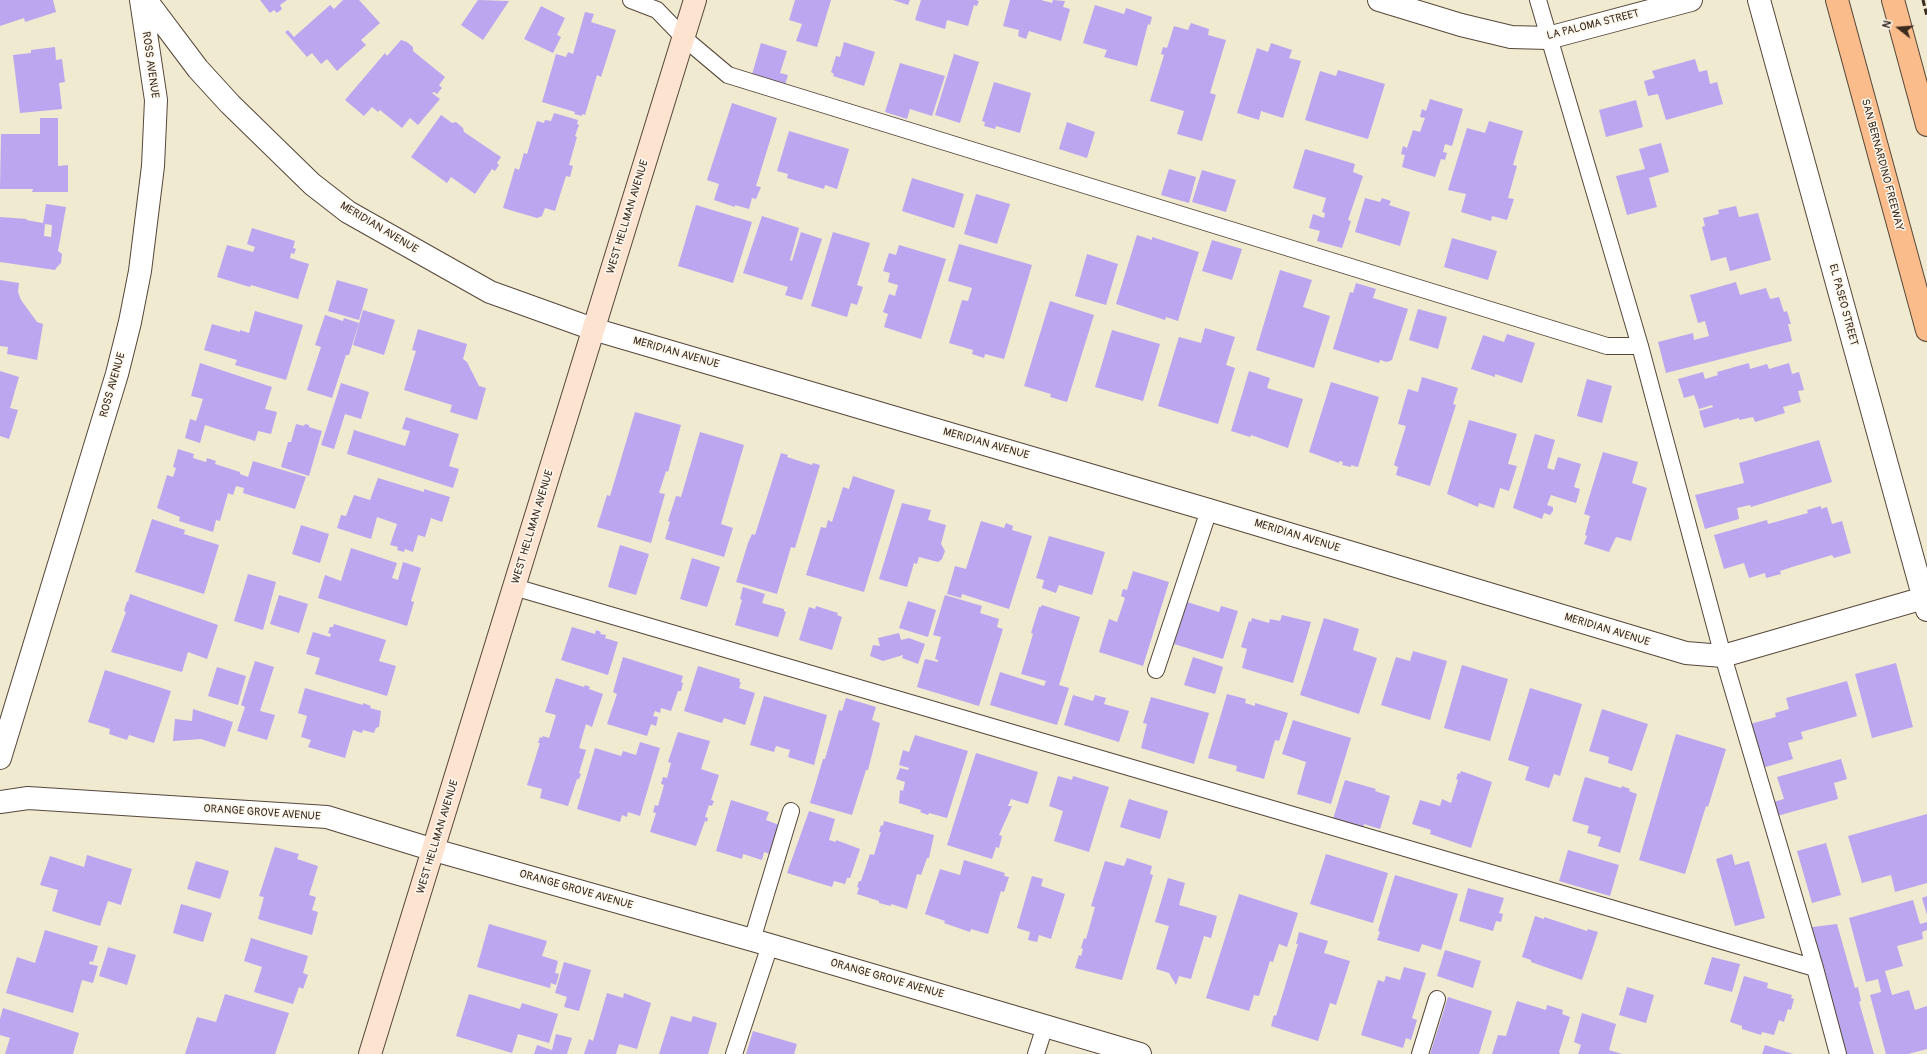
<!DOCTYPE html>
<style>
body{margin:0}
#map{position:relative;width:1927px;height:1054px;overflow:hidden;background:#f0ead1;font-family:Pangolin,sans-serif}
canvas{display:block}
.north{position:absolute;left:1879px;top:8px;width:40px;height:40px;-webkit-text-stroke:3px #fbf7ec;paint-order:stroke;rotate:287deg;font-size:11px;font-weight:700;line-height:16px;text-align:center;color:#3b2a1e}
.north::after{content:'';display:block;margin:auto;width:14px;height:18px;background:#3b2a1e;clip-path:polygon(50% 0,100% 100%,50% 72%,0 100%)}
</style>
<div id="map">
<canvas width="1927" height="1054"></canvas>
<div class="north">N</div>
</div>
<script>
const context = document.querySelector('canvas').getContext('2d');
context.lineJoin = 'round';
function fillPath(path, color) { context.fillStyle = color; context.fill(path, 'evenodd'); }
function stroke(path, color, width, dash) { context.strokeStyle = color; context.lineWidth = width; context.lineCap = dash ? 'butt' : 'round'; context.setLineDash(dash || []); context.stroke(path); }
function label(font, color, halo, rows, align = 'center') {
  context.font = font + ' Pangolin,sans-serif'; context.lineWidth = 3; context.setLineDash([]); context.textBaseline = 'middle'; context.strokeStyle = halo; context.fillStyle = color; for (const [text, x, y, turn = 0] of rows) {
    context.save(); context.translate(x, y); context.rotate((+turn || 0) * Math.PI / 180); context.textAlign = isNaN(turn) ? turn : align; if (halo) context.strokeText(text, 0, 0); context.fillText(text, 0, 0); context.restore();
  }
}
fillPath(new Path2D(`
 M0 0H53L56 12 25 22 24 18 0 26Z
 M260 0H287L280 5 282 9 277 13 274 10 270 13Z
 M343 0H359L380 23 361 40 366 45 337 71 327 59 321 64 312 53 307 57 285 32 288 30 294 37 330 5 334 9Z
 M478 0 509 1 483 40 461 25Z
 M795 0H831L817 47 796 41 802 24 789 20Z
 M893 0H910L908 5Z
 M921 0H976L979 1 977 6 974 5 968 26 947 20 945 29 915 20Z
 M1010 0H1041L1052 3 1053 0 1065 1 1063 7 1070 9 1061 41 1029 31 1026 39 1018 36 1019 30 1003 26Z
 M1095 5 1124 14 1126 8 1152 17 1150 25 1148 24 1137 66 1104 57 1107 50 1083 43Z
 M541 6 565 18 557 35 561 37 553 53 524 39Z
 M585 12 594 14 591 22 616 30 601 77 597 75 585 115 582 114V116L574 114 575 112 542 102 556 54 566 57 568 52 573 54Z
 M1191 23 1209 29 1208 35 1226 40 1210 93 1216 95 1202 141 1177 134 1184 111 1150 101 1164 55 1161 54 1163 47 1167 48 1174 26 1188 30Z
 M401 40 407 42 413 47V51L445 77 439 85 442 88 437 94 434 92 432 93 440 99 418 125 410 118 402 128 380 110 378 112 372 107 364 116 345 100 385 53 387 56Z
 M844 42 875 52 864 86 833 76 834 74 831 72 836 56 840 57Z
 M761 43 787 51 780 73 788 75 784 88 751 78Z
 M1271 43 1292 50 1289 58 1301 61 1283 118 1261 111 1259 120 1237 113 1257 48 1268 52Z
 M55 47 56 60 62 59 65 82 59 83 62 109 20 113 13 55 31 53V50Z
 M954 54 979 62 960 123 935 115Z
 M1695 59 1699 72 1707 70 1710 84 1717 82 1723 104 1666 120 1658 94 1648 96 1644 81 1655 78 1652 71Z
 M900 63 945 76 932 116 910 109 907 119 885 112Z
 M1338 70 1385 84 1368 139 1305 120 1320 71 1336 76Z
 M994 82 1031 93 1020 133 996 126 995 129 984 126 985 122 982 121Z
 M1430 99 1463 109 1452 146 1445 144 1443 152 1447 153 1445 160 1441 159 1435 177 1402 167 1405 155 1401 154 1403 146 1407 148 1413 130 1420 132 1425 118 1420 117 1422 109 1426 111Z
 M1636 100 1643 127 1606 137 1599 110Z
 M732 103 777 118 756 186 761 187 756 199 752 198 749 209 735 205V207L714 200 719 184 707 180Z
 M554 113 578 120 577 124 579 125 575 136 577 137 569 165 573 166 570 177 566 176 555 211 545 208 542 216 537 218 503 208 515 168 519 170 524 153 527 154 537 121 544 123 545 120 551 121Z
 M441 115 452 123 456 122 463 128 464 132 501 157 497 163 499 165 495 171 492 169 475 194 451 177 447 183 411 157Z
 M40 118H58V166L68 165V192H32L33 189H0L1 134H40Z
 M1489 121 1523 131 1513 165 1517 166 1508 198 1514 199 1507 220 1492 216 1491 221 1461 212 1466 194 1448 190 1467 128 1485 133Z
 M1067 122 1095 132 1087 158 1059 149Z
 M789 131 849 149 837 189 825 185 824 189 787 178 788 174 777 171Z
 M1661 143 1669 172 1649 178 1657 207 1627 215 1616 176 1645 169 1639 149Z
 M1305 149 1355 164 1353 172 1363 176 1348 220 1351 221 1342 248 1317 241 1320 231 1309 228 1313 214 1324 218 1325 213 1322 212 1326 198 1293 188Z
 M1169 169 1196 177 1189 203 1161 195Z
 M1202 170 1236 180 1226 212 1192 202Z
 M912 178 964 194 954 228 902 211Z
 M976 194 1010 204 997 244 964 234Z
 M1365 198 1380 202 1382 198 1391 201 1389 205 1410 212 1400 246 1355 232Z
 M46 204 66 207 58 251 62 254 61 263 57 267 55 270 0 262V217L27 219 26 220 43 223ZM45 224 52 225 51 237 44 236Z
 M696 205 752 222 733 283 678 266Z
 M1736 206 1739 217 1758 213 1771 260 1730 271 1726 257 1711 261 1702 227 1705 226 1703 218 1719 214 1718 210Z
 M762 216 799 228 790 260 792 261 801 232 822 239 802 300 785 295 788 287 743 273Z
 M252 228 295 241 293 248 296 249 294 254 291 253 290 258 309 264 298 299 251 285 250 287 217 277 227 245 253 252 255 247 247 244Z
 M833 232 870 243 857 285 863 287 857 305 851 303 847 317 811 306Z
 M1137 235 1152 240V237L1199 252 1178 321 1166 317 1165 320 1116 304Z
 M1452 238 1497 251 1488 280 1444 267Z
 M1212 240 1242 249 1232 280 1202 271Z
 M959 244 1032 265 1004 359 985 354 984 358 972 354 973 350 949 343 962 300 968 301 972 288 948 281Z
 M899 245 946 259 921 339 884 327 888 314 883 312 889 294 895 296 898 285 888 282 890 273 883 271 889 253 896 255Z
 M1087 254 1118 264 1106 305 1075 296Z
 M1280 270 1312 280 1303 307 1330 316 1314 368 1256 350Z
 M0 280 19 283 18 292 21 300 37 322 43 324 37 360 7 354 8 347 0 346Z
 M337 280 368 289 359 320 328 311Z
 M1736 282 1740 295 1766 288 1770 299 1779 297 1784 312 1787 311 1791 324H1788L1792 341 1666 373 1658 342 1693 333 1694 340 1709 336 1705 321 1698 323 1690 295Z
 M1356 283 1376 289 1373 298 1408 309 1392 360 1387 362 1380 360 1379 363 1333 349 1350 292 1353 293Z
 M1050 301 1094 315 1067 402 1050 397 1051 394 1024 386Z
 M1418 309 1447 317 1438 349 1409 340Z
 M363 310 395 320 384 355 353 345Z
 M255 311 303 325 286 380 235 365 237 360 204 350 212 324 240 332V330L249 333Z
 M325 315 343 321 344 318 359 323 349 355H346L332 398 307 390 321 347 315 345Z
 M1205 328 1235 337 1226 365 1235 368 1218 424 1158 406 1179 337 1201 343Z
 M418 329 467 344 463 359 467 362 479 386 486 388 477 420 450 412 452 405 404 390 416 351 412 350Z
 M1112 330 1160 344 1143 401 1095 387Z
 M1507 334 1535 343 1522 383 1495 374V377L1471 369 1483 335 1504 342Z
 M200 363 272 387 265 409 277 412 271 434 258 431 255 441 205 425 200 443 185 438 190 419 196 421 203 399 191 396Z
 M1749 363 1750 369 1767 364 1769 369 1789 363 1792 374 1799 372 1804 390 1798 391 1801 402 1783 407 1785 413 1755 422 1753 417 1739 420V418L1704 428 1699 411 1713 407 1712 405 1699 409 1694 395 1684 398 1678 379 1703 372 1705 379 1718 375 1717 372Z
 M0 371 19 377 10 408 18 410 9 439 0 436Z
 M1249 371 1270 378 1267 388 1303 399 1288 448 1251 435 1250 437 1231 431Z
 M1422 377 1458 388 1453 404 1456 405 1430 486 1396 475 1398 467 1394 465 1406 426 1398 424 1408 389 1418 392Z
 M1587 379 1612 386 1602 423 1577 416Z
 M1331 382 1379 397 1358 467 1351 465V467L1342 465 1343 462 1339 461V463L1309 452Z
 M341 383 369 392 361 419 345 414 334 449 321 445Z
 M635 412 681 425 668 472 666 471 659 493 665 494 651 543 597 527 607 495 610 496Z
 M406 417 459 434 449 466 459 469 453 488 347 454 354 430 405 446 410 431 402 429Z
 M1469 420 1517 434 1508 464 1517 466 1509 491 1500 488 1494 508 1479 503 1478 507 1447 494Z
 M296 424 304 426 305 424 309 425V427L322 431 309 476 281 467 288 442H291Z
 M700 432 744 445 721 524 733 528 724 557 665 539 670 522 668 521 676 496 681 497Z
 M1535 434 1555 440 1547 468 1554 470 1558 457 1581 464 1574 487 1580 489 1576 503 1551 495 1547 505 1553 507V511L1550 515 1544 513 1542 519 1513 508Z
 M1819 440 1832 482 1751 507 1750 505 1737 508 1739 519 1705 529 1695 495 1744 483 1739 463Z
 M178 449 194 454 193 458 206 462 207 458 216 461 215 464 240 472V474L248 477 253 461 306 477 295 509 243 493 244 488 236 486 233 495 228 493 220 521 216 520 213 532 179 521 180 517 157 508 167 475 173 477 176 468 173 467Z
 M1603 452 1638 462 1632 483 1647 488 1631 541 1616 537 1609 552 1584 544 1587 536 1585 535 1590 516 1584 514Z
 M781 453 788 455 787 457 812 465 813 463 820 465 795 548 791 547 777 594 736 582 748 543 752 534 755 535Z
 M853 476 895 490 864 592 806 575 821 527 826 528 828 520 832 522 843 487 849 489Z
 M378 478 424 492V489L450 497 442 522 431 518 425 537 418 535 413 552 405 549 404 552 397 550 398 547 390 545 397 524 377 517 371 539 337 528 341 515 346 516 354 495 370 500Z
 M902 503 931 510 928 520 946 525 941 544 945 551 942 559 938 562 919 557 917 564 914 563 907 587 879 579Z
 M1821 506V509L1827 507 1832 524 1842 521 1851 553 1834 558 1832 555 1792 567 1780 571 1781 574 1766 578 1765 573 1749 578 1744 563 1724 569 1714 535 1767 520 1768 524 1808 513 1807 510Z
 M152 519 185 530 184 534 219 545 204 594 135 572Z
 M981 521 1004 528 1006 523 1013 526 1012 530 1032 536 1009 609 962 594 961 598 947 594 955 566 966 569Z
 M301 525 329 534 320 563 292 554Z
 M1049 536 1105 552 1092 595 1059 585 1056 593 1042 588 1044 580 1036 578Z
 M620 545 649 554 636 595 608 587Z
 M351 548 397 563 392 578 398 580 403 562 421 568 411 601 414 602 407 626 318 598 325 575 341 581Z
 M692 558 720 567 707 607 680 599Z
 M1133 571 1169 582 1143 666 1099 652 1109 619 1117 622 1125 598 1121 596 1123 589 1127 590Z
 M248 574 276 582 263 630 234 621Z
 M743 587 765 594 762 603 784 609V611L786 612 778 637 735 625 742 600 740 599Z
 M130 594 218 625 207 659 188 652 182 672 111 652 126 612 124 611 127 601 128 602Z
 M279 595 308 604 299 633 270 624Z
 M945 595 982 606 980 613 999 619 997 627 1003 629 979 706 917 687 925 659 938 662V660L935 659 941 637 933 635Z
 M908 601 936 610 928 637 899 628Z
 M1187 602 1219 612 1221 606 1238 611 1223 659 1174 644Z
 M1042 605 1080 617 1059 685 1069 688 1057 725 990 705 1000 672 1044 686 1046 681 1021 674 1033 634 1031 633 1039 607H1041Z
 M816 606 838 613 837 615 842 617 832 650 799 640 809 607 815 609Z
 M1282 615 1311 622 1293 683 1242 668 1247 649 1241 647 1249 621 1251 622 1252 618 1269 623 1270 619 1280 621Z
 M1324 618 1359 629 1353 650 1377 658 1359 714 1300 695Z
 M334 624 386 640 379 661 396 666 387 696 315 674 320 658 306 654 313 632 330 637 331 634 328 633 330 627H333Z
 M572 627 595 634 596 630 601 632 600 634 606 635 605 638 618 642 608 675 561 660Z
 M899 633 901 640 909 638 925 644 918 664 902 658 903 655 883 661 870 656 873 645 880 646 878 638Z
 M1413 651 1447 661 1430 720 1381 705 1396 657 1410 661Z
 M623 657 683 676 681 682 683 683 681 691H678L671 711 661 708 660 713 655 711 653 716 658 717 656 726 651 724 647 736 607 724 617 694 613 692Z
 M1193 657 1223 667 1215 694 1184 685Z
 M255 661 274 667 260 711 275 715 267 740 237 731 245 707 241 705Z
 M1896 663 1913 727 1872 738 1855 674Z
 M1462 665 1508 679 1490 741 1444 728Z
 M698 666 740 679 739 682H741L739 688 755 693 745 725 724 718 722 723 684 711Z
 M217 667 246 676 238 705 208 696Z
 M105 670 171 691 154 743 129 735 127 740 109 734 110 729 88 722Z
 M556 678 584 687 585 685 590 687 589 689 603 694 592 727 586 724 579 748 586 750 579 773 581 774 579 779H577L568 806 540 798 542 789 527 785 540 743H538L540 737 542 738 543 736 549 738 556 715 545 712Z
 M1847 681 1857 716 1801 732 1803 739 1788 743 1793 759 1762 768 1750 724 1776 717 1775 713 1789 709 1786 698Z
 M305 688 363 705V703L371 706 370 708 381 711 379 727 376 728 374 733 363 730 362 733 353 730 345 758 308 747 311 740 301 737 307 716 298 713Z
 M1530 688 1582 704 1560 776 1554 774 1549 788 1525 780 1529 767 1508 760Z
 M1227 694 1246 699 1245 703 1255 706V703L1288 713 1279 741 1275 740 1264 779 1236 771 1237 766 1208 758Z
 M1073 695 1093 701 1095 695 1106 698 1104 704 1129 711 1119 742 1064 725Z
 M764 696 827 715 814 765 788 757 790 750 776 746 774 752 750 745Z
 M1151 697 1209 713 1194 764 1141 748 1147 724 1143 723Z
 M846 698 876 707 872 720 880 723 868 770H866L852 815 810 803 823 759H825L839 710 842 711Z
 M193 709 233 722 225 747 201 739 173 741 175 719 192 721Z
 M1602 709 1648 724 1632 771 1608 763 1609 757 1589 751Z
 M1293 720 1351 738 1331 804 1297 794 1306 762 1282 754Z
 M678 732 710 741 701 769 719 775 711 800 714 801 712 806 709 805 705 817 708 818 707 822 705 821 696 846 650 832 656 813 653 812 655 805 658 806 664 785 661 784 663 777 667 778 671 763 668 762Z
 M1676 734 1726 749 1708 807 1706 806 1685 874 1639 860Z
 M915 735 968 751 947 818 929 813 928 815 920 812 921 810 899 803 900 790 903 791 905 782 896 779 900 768 908 770 909 768 899 765 903 750 909 752Z
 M640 742 660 748 640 816 628 812 627 817 622 815 620 822 577 809 595 748 621 756 623 751 636 755Z
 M976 753 1038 772 1028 804 1011 799 1008 806H1012L999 835 1002 836 999 848 996 847 992 859 947 845Z
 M1841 759 1847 779 1834 783 1838 799 1777 816 1773 802 1784 799 1777 777Z
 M1461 771 1492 782 1471 848 1430 834 1431 830 1412 824 1420 800 1440 806 1442 799 1451 803 1458 780 1456 779 1458 773 1460 774Z
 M1058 776 1072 780 1073 776 1109 787 1089 852 1054 841 1063 811 1049 806Z
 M1585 777 1621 788 1622 786 1630 789 1629 791 1637 794 1620 853 1598 846 1601 837 1587 833 1589 826 1572 821Z
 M1345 780 1376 789 1375 791 1390 796 1380 829 1364 824 1363 828 1333 819Z
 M1129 799 1168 811 1160 839 1120 827Z
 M731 800 769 812 766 820 779 825 770 854 764 852 762 860 743 854 742 859 716 851Z
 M809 811 835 819 829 840 836 842V840L860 849 850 878H847L845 884 834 881 832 887 787 873Z
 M1927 814V883L1895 892 1891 875 1862 883 1848 836Z
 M884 821 934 835 929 858H927L921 875 917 874 907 909 891 904V906L879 903V901L857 894 859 888 857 887 859 881H861L870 854 874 855 881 832H879L881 825 883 826Z
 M1826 843 1841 895 1812 903 1797 851Z
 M275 847 299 854 297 859 318 866 309 895 316 897 312 910 318 912 312 935 258 919 264 897 259 896Z
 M1568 850 1619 865 1610 896 1559 881Z
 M1326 854 1388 873 1373 923 1310 904Z
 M1732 854 1735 865 1749 861 1765 918 1735 926 1716 859Z
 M87 855 132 869 121 905 108 901 100 926 52 911 58 890 40 885 50 856 84 867Z
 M1127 858 1152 866 1150 874 1153 875 1122 980 1075 968 1079 955 1081 956 1083 949 1081 948 1084 938 1086 939 1095 907 1091 906 1105 861 1124 866Z
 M964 860 1005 873 1004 876 1009 877 1004 892 1001 891 988 934 971 929 970 932 944 923 945 921 925 914 940 869 960 875Z
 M196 861 229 871 220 899 187 889Z
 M1395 875 1458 894 1441 950 1422 944 1419 952 1377 940 1380 932 1378 931Z
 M1032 876 1043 879 1041 886 1065 894 1051 939 1039 935 1037 942 1028 940 1030 932 1017 928Z
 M1168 878 1185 883 1179 905 1217 916 1211 938 1204 936 1191 979 1179 976 1176 985 1169 973 1156 969 1169 926 1155 922Z
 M1468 888 1504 898 1499 913 1503 914 1501 922 1496 921 1493 931 1459 921Z
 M1239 894 1298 913 1287 947 1279 944 1273 962 1270 961 1259 996 1254 995 1249 1011 1206 998Z
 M1927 896V915L1922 898Z
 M1913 900 1920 924 1927 922V930L1922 932 1923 939 1897 946 1903 966 1885 971 1892 995 1909 990 1915 1010 1927 1006V1049L1908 1054H1886L1870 995 1881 992 1878 979 1866 982 1849 918Z
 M181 904 212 913 203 942 173 933Z
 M1535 916 1544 919V917L1587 931 1588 929 1598 932 1582 980 1531 962V960L1522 957Z
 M489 924 547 941 542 956 558 961 555 973 559 974 556 985 551 983 550 988 477 967Z
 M1837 924 1855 988 1858 987 1861 1001 1859 1002 1874 1054H1840L1805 928Z
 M45 930 98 946 93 962 90 961 89 964 98 966 93 983 82 980 73 1013 6 993 17 957 35 963Z
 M1299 932 1328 941 1324 953 1350 961 1336 1005 1330 1003 1318 1041 1271 1026 1274 1015 1276 1016 1298 944H1296Z
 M251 938 308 956 303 973 308 975 303 989 299 987 293 1004 254 992 262 967 244 961Z
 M108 947 136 955 127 985 99 976Z
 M1445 950 1481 961 1473 988 1437 976Z
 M1712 957 1740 964 1732 992 1704 984Z
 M564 962 591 970 579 1011 564 1007 567 997 555 993Z
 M1404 967 1426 973 1412 1018 1417 1020 1411 1040 1406 1038 1403 1048 1361 1035 1378 980 1384 982 1386 976 1400 980Z
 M1744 976 1768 983 1767 988 1792 995 1791 998 1794 999 1791 1010 1788 1009 1784 1022 1779 1020 1774 1035 1762 1032 1761 1035 1742 1029V1026L1730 1022Z
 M1627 987 1654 995 1646 1023 1619 1015Z
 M607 993 623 998 624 993 651 1003 637 1049 619 1044 616 1054H584L589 1039 593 1041Z
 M225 994 289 1013 275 1054H185L197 1017 216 1022Z
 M469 994 520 1009 522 1003 558 1014 549 1043 518 1034 512 1053 456 1036Z
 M1448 997 1492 1011 1479 1054H1430Z
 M1517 1001 1546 1010 1547 1005 1563 1010 1562 1014 1570 1017 1559 1052 1560 1054H1492L1498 1035 1506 1036Z
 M3 1008 79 1033 73 1054H5L10 1038 0 1035V1019Z
 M1582 1013 1616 1024 1609 1050 1622 1054H1578L1581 1045 1574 1042Z
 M671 1016 691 1022 693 1016 717 1023 708 1054H659Z
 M753 1031 797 1044 794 1054H746Z
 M556 1034 572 1038 567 1054H534L537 1045 552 1050Z
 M1765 1045 1793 1054H1762Z`), '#baa7f0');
const lane = new Path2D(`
 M631 0 657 10 684 38 728 75 1607 346H1640
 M1538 0 1640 346 1723 656 1815 968 1838 1054
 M514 587 1815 968
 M1156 670 1209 510
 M752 940 791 811
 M734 1054 770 945
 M1036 1054 1045 1026
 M1420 1054 1437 999`);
const street = new Path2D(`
 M146 0 198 69 230 104 312 184 348 212 490 292 593 329 1209 510 1686 653 1723 656 1924 598
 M1379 0 1461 25 1511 37 1548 38 1691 0
 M1759 0 1927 610
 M0 758 117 374 130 322 140 271 153 166 156 100 141 0
 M0 802 28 798 327 817 434 850 770 945 1140 1054`);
const secondary = new Path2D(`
 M370 1054 695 0`);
const highway = new Path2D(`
 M1837 0 1927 330
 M1893 0 1927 125`);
stroke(lane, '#564739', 18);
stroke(street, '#564739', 24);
stroke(secondary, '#564739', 24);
stroke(highway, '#564739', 24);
stroke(lane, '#fff', 16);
stroke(street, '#fff', 22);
stroke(secondary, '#fde4d0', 22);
stroke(highway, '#f9bc8a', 22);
stroke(new Path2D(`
 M1923 0 1927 16`), '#3b2a1e', 3, [6, 3]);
label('11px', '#3b2a1e', '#fbf7ec', [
 ["LA PALOMA STREET",1593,25,-14],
 ["ROSS AVENUE",150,65,82],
 ["SAN BERNARDINO FREEWAY",1882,165,75],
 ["WEST HELLMAN AVENUE",628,217,-73],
 ["MERIDIAN AVENUE",379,228,31],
 ["EL PASEO STREET",1843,305,75],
 ["MERIDIAN AVENUE",676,353,16],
 ["ROSS AVENUE",113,385,-74],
 ["MERIDIAN AVENUE",986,444,16],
 ["WEST HELLMAN AVENUE",533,527,-73],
 ["MERIDIAN AVENUE",1297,536,17],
 ["MERIDIAN AVENUE",1607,630,17],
 ["ORANGE GROVE AVENUE",262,813,4],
 ["WEST HELLMAN AVENUE",438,837,-73],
 ["ORANGE GROVE AVENUE",576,890,16],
 ["ORANGE GROVE AVENUE",887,979,16]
]);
</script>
